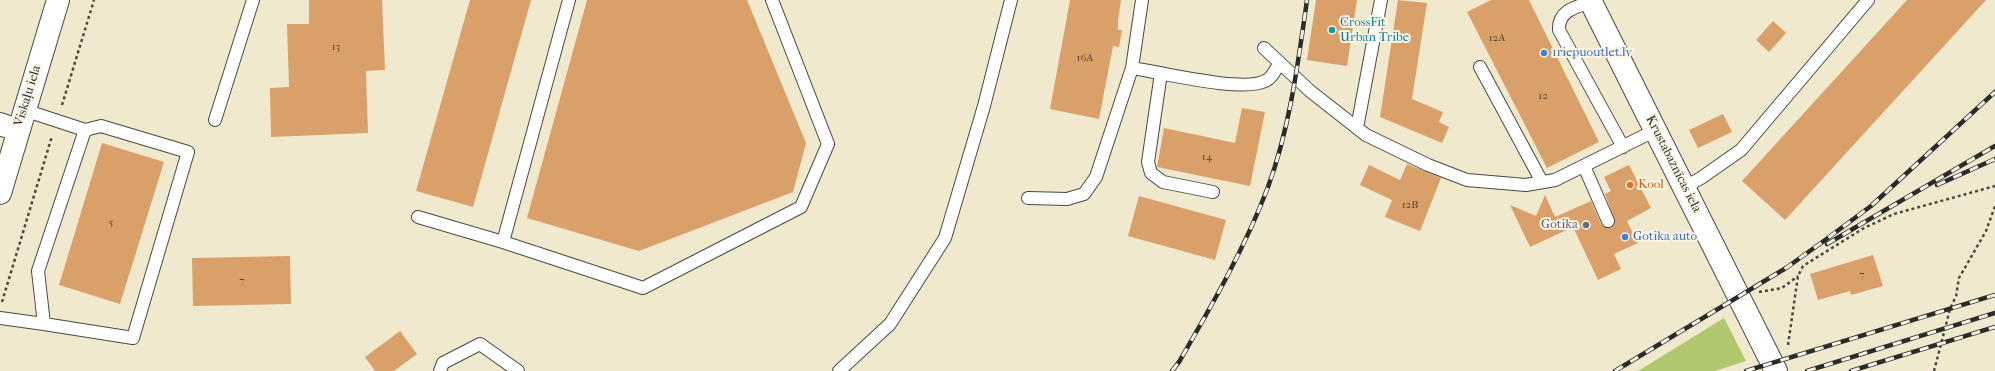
<!DOCTYPE html>
<meta charset="utf-8">
<style>
body{margin:0}
canvas{display:block;background:#f0e9ce}
</style>
<canvas width="1995" height="371"></canvas>
<script>
const context = document.querySelector('canvas').getContext('2d');
context.lineJoin = 'round';
function fillPath(path, color) { context.fillStyle = color; context.fill(path, 'evenodd'); }
function stroke(path, color, width, dash) { context.strokeStyle = color; context.lineWidth = width; context.lineCap = dash ? 'butt' : 'round'; context.setLineDash(dash || []); context.stroke(path); }
function label(font, color, halo, rows, align = 'center') {
  context.font = font + ' "IM FELL French Canon",serif'; context.lineWidth = 4; context.setLineDash([]); context.textBaseline = 'middle'; context.strokeStyle = halo; context.fillStyle = color; for (const [text, x, y, turn = 0] of rows) {
    context.save(); context.translate(x, y); context.rotate((+turn || 0) * Math.PI / 180); context.textAlign = isNaN(turn) ? turn : align; if (halo) context.strokeText(text, 0, 0); context.fillText(text, 0, 0); context.restore();
  }
}
fillPath(new Path2D(`
 M1724 318 1746 361 1715 371H1638Z`), '#b0c86d');
fillPath(new Path2D(`
 M309 0H382L385 70 366 71 368 133 271 137 270 88 289 87 287 24H309Z
 M470 0H531L473 207 416 191Z
 M587 0H747L806 143 793 192 639 251 527 218Z
 M1070 0H1121L1118 21V30H1122L1119 47 1113 46 1099 119 1050 109Z
 M1316 0H1357L1347 66 1307 60Z
 M1398 0 1427 3 1412 99 1443 112 1439 122 1449 127 1442 143 1380 117Z
 M1491 0H1529L1599 142 1547 168 1467 12Z
 M1907 0H1986L1785 220 1742 181Z
 M1773 21 1786 33 1769 52 1756 40Z
 M1242 108 1265 112 1250 186 1157 167 1164 128 1235 143Z
 M1723 114 1732 132 1698 148 1689 130Z
 M102 143 164 162 120 304 59 285Z
 M1407 164 1441 178 1420 231 1385 217 1392 200 1360 185 1369 165 1400 180Z
 M1629 165 1651 208 1627 221 1638 243 1614 254 1621 269 1598 280 1573 227 1530 247 1510 205 1536 216 1545 195 1555 217 1591 201 1601 224 1607 228H1611L1615 221 1605 194 1611 191 1604 177Z
 M1139 196 1226 220 1215 260 1128 236Z
 M1873 255 1883 286 1851 295 1850 291 1818 300 1810 274Z
 M290 256 291 304 193 306 192 258Z
 M400 331 417 354 394 371H375L365 357Z`), '#daa06a');
const service = new Path2D(`
 M1591 2C1575 7 1558 11 1559 30L1623 147
 M1264 48 1310 91 1366 135 1428 165 1467 180 1526 185 1555 180 1656 130
 M1480 67 1542 182
 M1132 68C1160 72 1246 94 1267 80 1273 77 1276 68 1280 63
 M1161 73 1148 162 1151 173 1163 182 1213 192
 M215 120 253 0
 M1357 128 1381 0
 M1584 166 1608 221
 M1685 187 1701 178 1741 150 1868 0
 M1028 198 1067 199 1084 194 1096 177 1132 68 1142 0
 M418 217 503 242 569 0
 M503 242 643 288 801 207 828 144 772 0
 M0 318 44 324 38 271 85 130 24 110
 M44 324 133 338 188 152 101 126 85 130
 M440 371 443 363 480 344 518 371
 M839 371 890 324 945 238 984 106 1011 0`);
const minor = new Path2D(`
 M1590 0 1776 371
 M0 124 17 130`);
const tertiary = new Path2D(`
 M0 193 58 0`);
stroke(service, '#494843', 14);
stroke(minor, '#494843', 24);
stroke(tertiary, '#494843', 24);
stroke(new Path2D(`
 M62 105 94 0
 M1759 292 1782 288 1798 276
 M2 302 52 136
 M1788 345 1798 276 1803 266 1864 228 1894 214 1995 186
 M1934 371 1950 309 1956 296 1959 278 1986 231 1995 206`), '#494843', 2.5, [3, 3]);
stroke(service, '#fff', 12);
stroke(minor, '#fff', 22);
stroke(tertiary, '#fff', 22);
const rail = new Path2D(`
 M1937 185 1995 159
 M1827 244 1995 146
 M1172 371 1179 362C1212 305 1245 248 1268 187 1290 127 1298 63 1307 0
 M1615 371 1786 268 1821 243 1871 206 1995 92
 M1746 371 1995 295
 M1807 371 1995 313
 M1851 371 1995 327`);
stroke(rail, '#2b2b2b', 4.5);
stroke(rail, '#fcf5e5', 3, [9]);
for (const [x, y, r, color] of [
 [1332,30,4,"#0f9aa8"],
 [1544,53,4,"#3f7fe0"],
 [1630,185,4,"#e8710a"],
 [1586,225,4,"#5c6f8a"],
 [1625,237,4,"#3f7fe0"]
]) { const dot = new Path2D(); dot.arc(x, y, r, 0, 2 * Math.PI); context.fillStyle = color; context.fill(dot); stroke(dot, '#fcf5e5', 1.5); }
label('11px', '#57483b', null, [
 ["12A",1497,38],
 ["13",336,47],
 ["16A",1085,58],
 ["12",1543,96],
 ["14",1207,157],
 ["12B",1410,205],
 ["5",111,223],
 ["7",1862,275],
 ["7",242,281]
]);
label('13px', '#0d838f', '#fcf5e5', [
 ["CrossFit",1340,23],
 ["Urban Tribe",1340,38]
], 'left');
label('13px', '#366cbe', '#fcf5e5', [
 ["1riepuoutlet.lv",1552,53],
 ["Gotika auto",1633,237]
], 'left');
label('13px', '#2b2b2b', '#fcf5e5', [
 ["Viskaļu iela",28,96,-73],
 ["Krustabaznīcas iela",1673,164,63]
]);
label('13px', '#c56008', '#fcf5e5', [
 ["Kool",1638,185]
], 'left');
label('13px', '#4e5e75', '#fcf5e5', [
 ["Gotika",1578,225]
], 'right');
</script>
